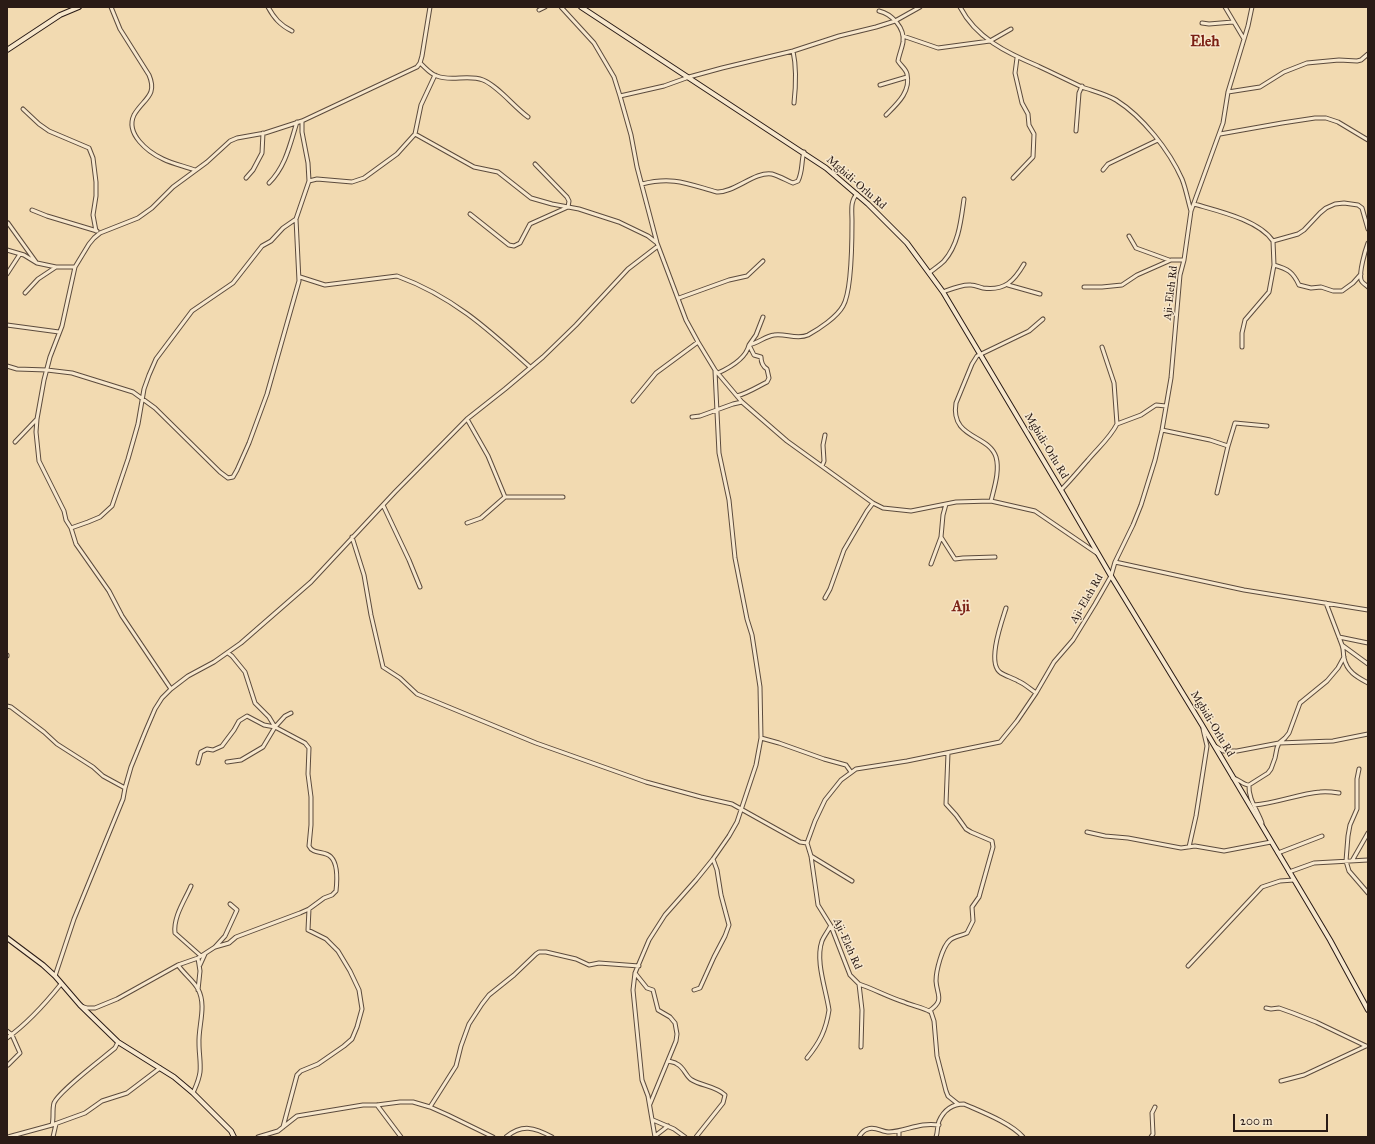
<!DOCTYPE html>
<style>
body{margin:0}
#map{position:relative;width:1375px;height:1144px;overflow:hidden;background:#f2dab1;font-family:"IM FELL Great Primer",serif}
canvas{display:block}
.frame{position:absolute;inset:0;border:8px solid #2a1b16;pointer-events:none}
.scale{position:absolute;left:1233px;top:1114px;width:95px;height:18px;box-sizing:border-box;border:2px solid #2a1b16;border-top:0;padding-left:5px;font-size:12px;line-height:14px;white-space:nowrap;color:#2a1b16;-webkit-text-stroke:3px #f7e7cc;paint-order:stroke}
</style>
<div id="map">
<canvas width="1375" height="1144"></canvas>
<div class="frame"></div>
<div class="scale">200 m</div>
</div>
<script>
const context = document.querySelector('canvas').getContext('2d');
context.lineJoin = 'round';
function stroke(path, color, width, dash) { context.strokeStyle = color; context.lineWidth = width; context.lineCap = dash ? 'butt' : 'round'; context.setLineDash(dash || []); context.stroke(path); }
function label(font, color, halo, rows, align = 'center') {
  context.font = font + ' "IM FELL Great Primer",serif'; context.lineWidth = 3; context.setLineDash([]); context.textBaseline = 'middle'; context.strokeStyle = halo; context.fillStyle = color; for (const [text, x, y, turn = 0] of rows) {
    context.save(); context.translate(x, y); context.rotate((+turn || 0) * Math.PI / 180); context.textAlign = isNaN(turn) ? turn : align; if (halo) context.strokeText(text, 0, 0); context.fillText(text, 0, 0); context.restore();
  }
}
const street = new Path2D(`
 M111 7 120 29 149 75C158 96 143 99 134 115 125 134 148 152 163 159 173 164 184 166 195 170
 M268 7C274 18 280 25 292 31
 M561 7 594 43 614 77 620 96 631 135 637 167 657 243 686 320 698 342 715 370 742 402 787 441 873 503 883 508 911 511 956 502 991 501 1035 511 1098 554
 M960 7C976 38 1007 53 1038 66 1053 73 1067 80 1082 87 1093 91 1106 94 1116 100 1143 117 1169 150 1182 179 1186 189 1188 201 1191 211
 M1225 7 1244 39
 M539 10 545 7
 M879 11C892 14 905 28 903 42 902 48 899 55 898 61 901 66 906 69 907 74 911 92 897 104 886 115
 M1202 23 1209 24 1233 22
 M903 36 938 48 990 41 1011 29
 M793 51C797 69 796 85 794 103
 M420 63C425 67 430 74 437 76 451 82 468 74 483 80 498 86 513 106 528 117
 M880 85 907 77
 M1228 92 1260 87 1284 72 1307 63 1339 60 1357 61 1361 60 1368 54
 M620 96 664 86 689 77 722 68 793 51 839 36 876 27 895 21 920 7
 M23 109 39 124 49 131 89 148 93 158 96 182V196L93 215 96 231
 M1076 131 1079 93 1082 86
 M415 134 474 167 498 172 531 198 552 204 579 209 619 222 648 236 657 243
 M1220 134 1282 123 1315 118H1326L1338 122 1368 140
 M1103 170 1108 164 1158 140
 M246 178 253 170 262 153 263 133
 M1013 178 1033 157 1034 134 1029 125 1028 114 1022 103 1015 73 1017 58
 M309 181 317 179 352 182 364 178 397 154 415 134 421 105 435 75
 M269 183C286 166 290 144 297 122
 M642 184C673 176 688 184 717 192 734 193 755 171 772 174 779 176 786 180 793 183L798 181C803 171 801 162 804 152
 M1194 204C1218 211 1259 220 1273 241L1298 234 1304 230 1320 213 1326 208 1335 204 1344 203 1358 205 1362 208 1368 229
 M32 210 47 216 97 231
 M470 214 509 245 514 246 520 243 530 224 568 207 569 201 567 197 535 164
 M8 223 36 262
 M1129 236 1136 248 1169 260
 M1273 241 1274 265C1288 269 1293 272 1299 285L1311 288 1321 287 1333 291H1342L1353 283 1361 274
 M1368 243C1365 251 1359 272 1361 280 1362 283 1366 285 1368 287
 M7 250 24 255 37 263 56 267
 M929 273C934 269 940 265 944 261 959 244 961 220 964 199
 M7 274 20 254
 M300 277 325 285 397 276C452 296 488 329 530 367
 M1008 285 1040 294
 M1084 287H1102L1122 285 1137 275 1171 260H1184
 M943 292C951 289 962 284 971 285 975 285 979 287 983 288 1005 291 1014 281 1024 264
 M25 293 38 279 56 267H75
 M679 298 729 280 747 276 763 261
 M7 325 59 332
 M1102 347 1114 383 1117 424
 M1242 347V333L1245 320 1269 292 1274 265
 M7 366 17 369 47 370 72 373 133 392 155 408 220 472 228 478 233 477 237 470 249 443 267 394 299 281 296 219 309 181 308 163 302 132V121
 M718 373C729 368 746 358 749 345 758 343 766 336 774 335 785 333 797 340 808 335 819 329 837 317 843 306 852 291 852 239 852 221 852 211 850 201 857 194
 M737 396C748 393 757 387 767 382L769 378 767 369C762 366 761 362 761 357L754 355 749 345 756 335 763 317
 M633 401 656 373 698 342
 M692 417 700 416 733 404 742 402
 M37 419 36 432 39 461 64 511 66 520 71 528 76 544 109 591 122 616 171 689
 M467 419 488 456 505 497H563
 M1162 430 1210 440 1228 446
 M15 442 37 419 44 380 50 357 62 326 75 267 89 244 94 238 100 233 138 218 152 208 173 187 207 162 230 141 237 138 265 133 302 121 417 67 420 63 422 56 430 7
 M822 466 824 461 823 445 825 435
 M1061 490C1071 480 1079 470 1088 460 1098 448 1110 438 1117 424L1141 415 1156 405 1166 406
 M1217 493 1228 446 1235 423 1267 426
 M991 501C994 488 1000 471 996 457 989 434 950 439 956 403L972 364 977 356 1029 331 1043 319
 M383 505 409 560 420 587
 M467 523 481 518 505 497
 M71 528 88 522 100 517 112 506 128 459 138 424 144 389 149 375 156 359 192 311 233 283 262 246 271 241 283 228 296 219
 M352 537 364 575 371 615 383 667 400 678 417 694 536 743 646 782 701 797 732 804 800 842 807 843
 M941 537 955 559 963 558 995 557
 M1115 562 1244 590 1368 610
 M931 564 941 537 943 515 946 504
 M825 598 830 589 844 550 867 511 873 503
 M1326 603 1342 645C1344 650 1343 654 1344 658 1347 672 1357 677 1368 683
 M1006 608C1002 621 986 664 1001 673 1006 676 1013 678 1018 681 1025 684 1030 689 1036 693
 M1339 637 1368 643
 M1342 645 1368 664
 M7 655V656
 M7 706 11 707 44 732 57 744 93 767 103 776 125 788
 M761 738 779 743 824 759 846 765 851 772
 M1215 746 1223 751H1237L1279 743 1333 741 1368 734
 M227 762 241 760 263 747 275 727
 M198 763 201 752 207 749 213 750 222 746 234 730 239 721 247 716 264 725 275 727 285 716 291 713
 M1359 769 1357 779V809L1350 825 1348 836 1346 861 1349 871 1368 893
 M1233 778C1239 779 1243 785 1249 785L1268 773 1271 769 1275 758 1277 748 1279 743 1285 738 1289 733 1300 703 1327 681 1338 668 1344 657
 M1249 785C1248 799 1258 811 1262 823
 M1254 805C1277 803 1298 794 1320 792 1326 791 1333 792 1339 793
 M1087 832 1105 836 1128 838 1181 848 1195 846 1224 851 1271 842
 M1189 847 1196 816 1207 746 1203 729
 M1278 853 1322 836
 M811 856 852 881
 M1352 861 1368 833
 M1289 872 1314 863 1368 860
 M191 886C185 900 173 917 175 933L201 956
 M215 947 225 936 237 910 230 904
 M198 958 200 971 198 990
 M178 965C184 974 194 981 198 989 207 1006 198 1026 199 1044 199 1054 201 1063 200 1072 199 1080 196 1086 193 1093
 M200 965 205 954
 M1188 966 1262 887 1280 881 1294 880
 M635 973 647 988 653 990 658 1010 670 1017 675 1023 677 1034 676 1041 650 1104
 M55 976 74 919 123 799 125 788 131 767 146 730 155 709 162 698 171 689 188 676 214 662 241 643 311 582 395 492 467 419 505 389 543 357 576 325 628 269 658 246
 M859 984C874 989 888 997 904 1002 913 1006 922 1007 931 1012L934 1021 937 1056 946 1091 948 1096 958 1104
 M694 990 700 988 714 957 725 936 729 925 721 895 717 870 713 859
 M81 1006 87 1008H95L117 999 178 965 198 958 215 947 229 943 236 937 300 913 309 909 324 898 332 895 336 891C337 882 338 864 331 857 325 850 313 855 309 846L311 825V797L308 774 309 748 305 743 275 727 269 717 255 703 245 672 232 656 228 653
 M1266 1008 1271 1009 1279 1008 1293 1013 1316 1022 1366 1046
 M929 1011C945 1000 937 996 936 981 936 971 942 947 950 940 955 936 961 936 967 933L973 921 972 907 979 897 993 847 992 841 971 832 966 829 956 815 946 804 948 753
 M7 1031 12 1035 20 1053 8 1065
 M7 1038C28 1023 45 1004 61 984
 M861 1047 862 1010 859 984 850 975 831 926 818 905 811 856 807 843 815 821 825 800 841 780 856 769 907 761 1000 742 1017 721 1036 693 1054 662 1073 640 1095 604 1111 576 1115 562 1133 525 1141 505 1155 460 1162 430 1171 378 1180 275 1184 260 1191 211 1223 123 1228 92 1248 26 1252 7
 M807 1058C820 1042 826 1030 829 1010 826 989 815 961 822 941 824 936 828 931 830 927
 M668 1061C671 1062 675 1062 677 1064 684 1067 686 1077 692 1080 702 1086 716 1086 725 1095L723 1103 696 1137
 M1281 1081 1304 1075 1366 1046
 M377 1105 401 1137
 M430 1107 456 1066 461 1046 469 1024 482 1004 489 995 514 975 536 954 539 952H546L576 959 589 965 599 963 639 966
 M653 1120 674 1129 685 1137
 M52 1125C54 1118 52 1110 54 1103 59 1091 102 1059 115 1048L118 1042
 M283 1127 297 1075 301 1071 318 1064 344 1046 352 1039 357 1027 362 1009 359 990 350 971 338 951 326 939 308 930 309 909
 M655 1136 668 1126
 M8 1137 52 1125 85 1113 102 1101 127 1093 160 1068
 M53 1137 56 1124
 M258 1137 278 1131 297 1116 363 1105H377L400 1102H413L430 1107 448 1115 493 1137
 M506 1137C522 1124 534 1127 552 1137
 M655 1137 648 1096 642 1080 633 990 635 973 649 940 665 915 696 880 713 859 729 836 737 822 756 765 761 738 760 687 752 635 747 619 735 558 729 500 719 453 715 371
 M859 1137C861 1134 863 1130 868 1129 875 1126 882 1132 889 1132 907 1131 919 1122 939 1125
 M899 1137V1131
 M936 1137C938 1132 937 1126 939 1121 944 1110 953 1104 964 1104 982 1112 1011 1123 1023 1137
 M1151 1137 1153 1134 1152 1113 1155 1107`);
const secondary = new Path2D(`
 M581 7 826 168 868 204 907 243 943 292 980 354 1061 490 1111 576 1202 725 1330 940 1368 1010
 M7 50 60 15 79 7
 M7 938 43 965 55 976 80 1005 118 1042 174 1077 193 1093 231 1131 234 1137`);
stroke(street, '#5c4b3d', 5);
stroke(secondary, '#2a1b16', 6);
stroke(street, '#f7e7cc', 3);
stroke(secondary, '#f7e7cc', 4);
label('11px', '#2a1b16', '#f7e7cc', [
 ["Mgbidi-Orlu Rd",856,183,41],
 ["Aji-Eleh Rd",1171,293,-83],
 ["Mgbidi-Orlu Rd",1046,446,59],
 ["Aji-Eleh Rd",1087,599,-60],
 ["Mgbidi-Orlu Rd",1212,724,59],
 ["Aji-Eleh Rd",847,944,66]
]);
label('bold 15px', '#7a1f14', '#f7e7cc', [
 ["Eleh",1205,42],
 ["Aji",961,607]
]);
</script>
